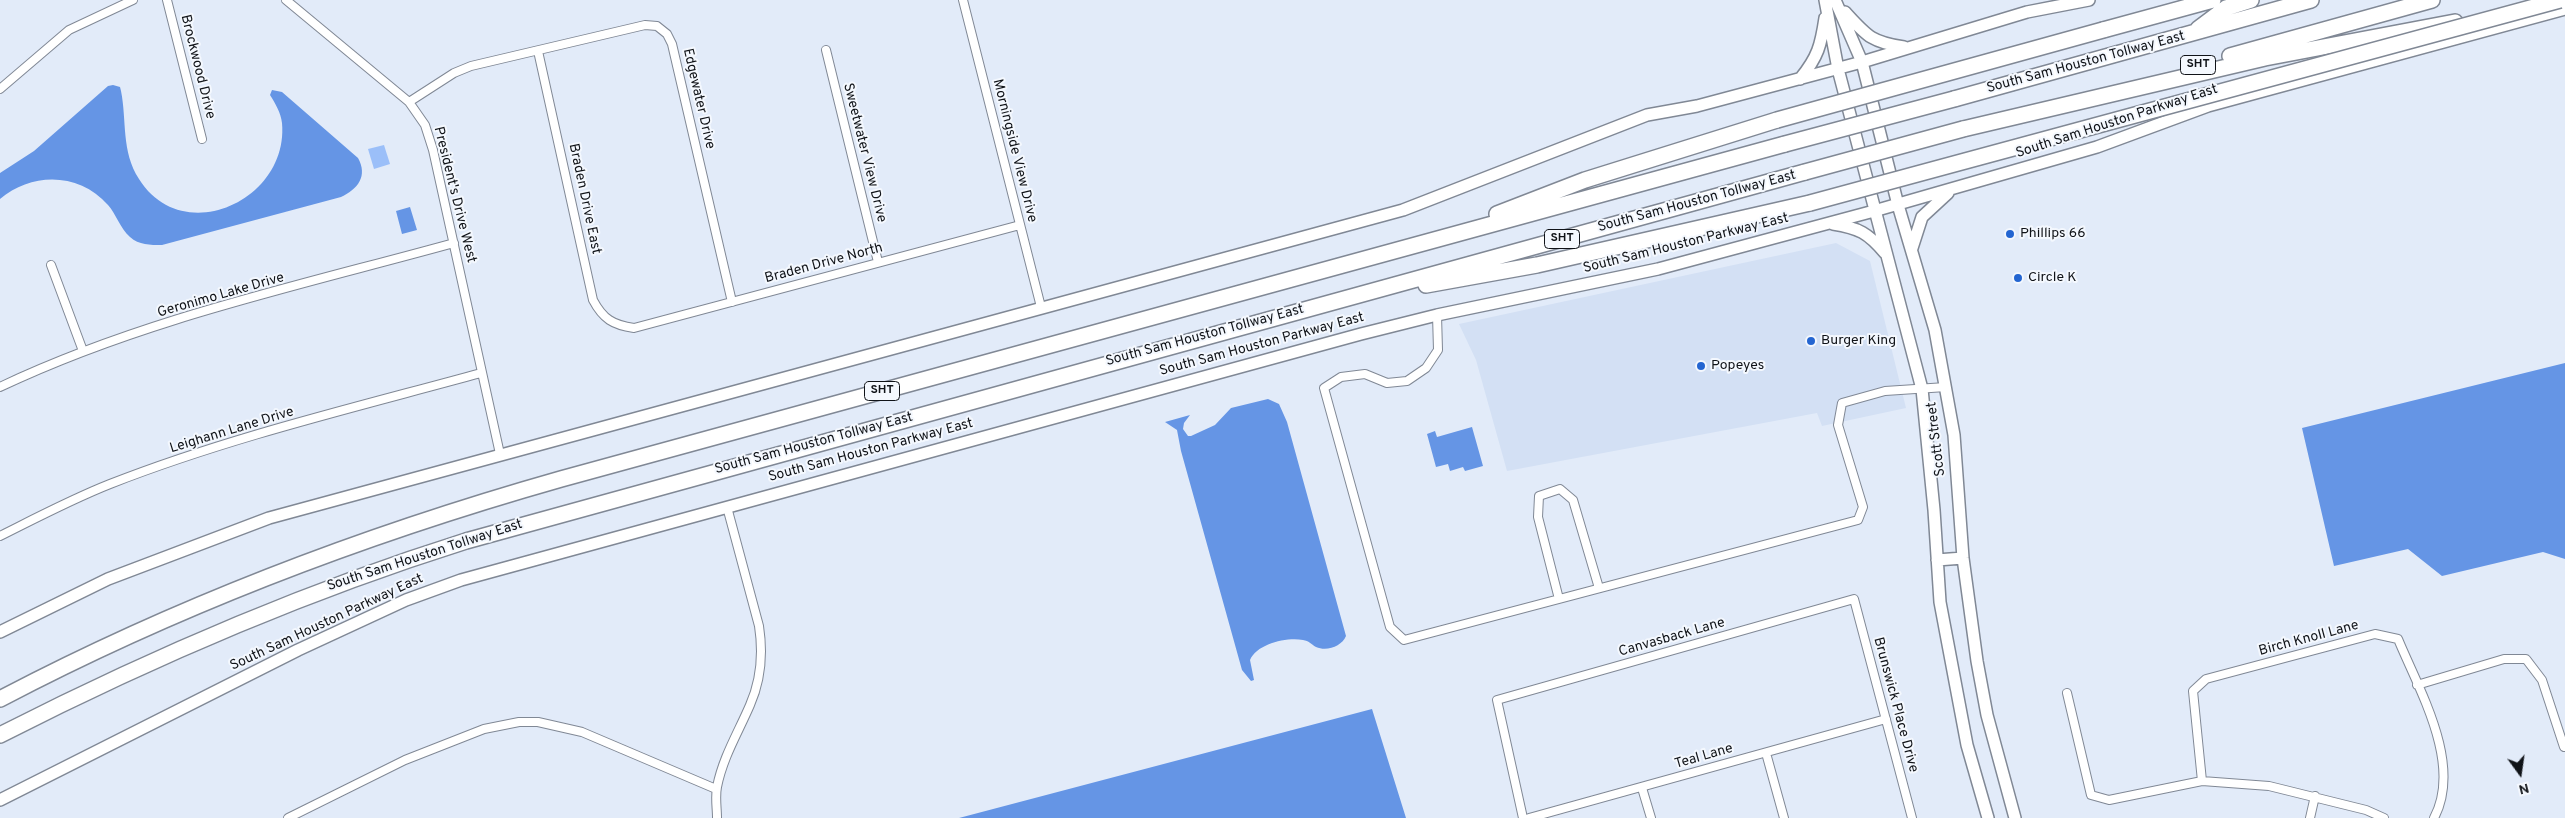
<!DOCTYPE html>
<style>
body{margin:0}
#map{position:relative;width:2565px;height:818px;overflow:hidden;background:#e2ebf9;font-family:Overpass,sans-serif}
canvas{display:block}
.north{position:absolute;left:2495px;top:748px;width:50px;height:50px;-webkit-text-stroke:4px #f4f8fe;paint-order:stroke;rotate:166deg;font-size:14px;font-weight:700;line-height:20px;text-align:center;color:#101318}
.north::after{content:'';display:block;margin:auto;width:18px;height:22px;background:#101318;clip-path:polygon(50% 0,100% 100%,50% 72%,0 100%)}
</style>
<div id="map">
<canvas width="2565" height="818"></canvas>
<div class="north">N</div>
</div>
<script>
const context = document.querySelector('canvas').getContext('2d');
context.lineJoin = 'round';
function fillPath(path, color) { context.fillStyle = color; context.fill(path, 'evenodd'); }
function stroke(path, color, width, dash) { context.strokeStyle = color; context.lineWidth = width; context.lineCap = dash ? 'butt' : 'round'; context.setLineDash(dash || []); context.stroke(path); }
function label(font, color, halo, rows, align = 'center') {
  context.font = font + ' Overpass,sans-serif'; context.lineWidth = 4; context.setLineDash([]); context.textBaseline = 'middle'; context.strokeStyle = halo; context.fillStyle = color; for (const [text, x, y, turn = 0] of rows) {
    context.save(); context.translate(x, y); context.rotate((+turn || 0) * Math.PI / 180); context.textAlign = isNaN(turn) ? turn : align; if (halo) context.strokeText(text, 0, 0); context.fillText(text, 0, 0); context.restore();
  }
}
fillPath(new Path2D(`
 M1836 243 1870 261 1906 408 1822 426 1817 413 1507 471 1476 360 1459 324Z`), '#d3e0f4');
fillPath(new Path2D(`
 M384 145 390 164 374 169 368 149Z`), '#9bbff9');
fillPath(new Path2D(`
 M113 85 120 87 121 91C127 121 121 151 139 179 183 249 289 200 282 123 281 113 275 103 270 95L272 90 282 92 358 158C368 176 358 189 341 197L162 245C150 245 139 245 130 237 120 228 116 214 108 205 79 172 32 172 0 199V173L34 151 108 86Z
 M410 207 417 230 402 234 396 211Z
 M2565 363V559L2543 552 2442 576 2408 549 2334 566 2302 428Z
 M1268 399 1279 404 1287 422 1346 636C1342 646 1327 652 1316 647 1311 644 1309 641 1303 640 1286 637 1257 644 1250 660L1254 680 1251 681 1242 670 1181 451 1177 430 1165 422 1190 415 1184 423 1183 429 1188 436H1191L1215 425 1231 408Z
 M1472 427 1483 466 1465 471 1463 467 1450 471 1448 464 1436 467 1427 434 1435 431 1437 437Z
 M1372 709 1406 818H959Z`), '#6595e5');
const street = new Path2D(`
 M167 0 202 139
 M286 0 409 102 425 125 433 150 500 454
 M963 0 1041 307
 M826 50 878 262
 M538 51 593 300C603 319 613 325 634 328L1020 225
 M0 89 69 30 133 0
 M409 102 454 73 471 66 645 25 657 26 667 34 672 44 732 302
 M51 265 83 351
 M1437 315 1438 350 1426 368 1407 381 1387 383 1365 374 1341 377 1324 388 1390 627 1404 640 1858 520 1863 507 1838 425 1842 403 1885 391 1946 387
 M0 387C143 319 302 285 454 243
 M0 536C36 518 72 499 110 484 230 437 357 407 481 373
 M1559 599 1538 517 1539 496 1560 489 1573 500 1599 588
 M2417 685 2504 659H2526L2542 680 2564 747
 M2067 693 2091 795 2109 800 2202 781 2269 786 2366 810 2384 818
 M1766 753 1784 818
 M2202 781 2193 691 2206 679 2375 634 2398 639C2419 690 2463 764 2434 818
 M1642 788 1651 818
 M288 818 405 760 484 729 519 722H538L582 732 716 789
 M717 818C717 808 715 797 717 787 723 757 738 733 750 705 761 680 763 652 759 626L727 507
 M1523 818 1497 700 1854 599 1912 818
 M1529 818 1886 719
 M2310 818 2315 796`);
const secondary = new Path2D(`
 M1825 0 1838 69 1922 389 1934 510 1940 602 1967 745 1988 818
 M1835 0 1862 62 1898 205 1935 330 1954 435 1963 558 1977 661 1987 715 2015 818
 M1845 12C1867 36 1871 42 1904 47
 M1800 79C1818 57 1821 45 1825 18
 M1833 224C1859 228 1868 233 1885 253
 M1912 248 1922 217 1948 193
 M1937 560 1963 558
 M0 632 108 579 269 518 1403 210 1647 115 1697 106 1862 62 2027 12 2089 0
 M0 800 298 650 406 600 461 580 1361 334 1437 315 1658 269 1874 211 2097 147 2208 106 2565 9`);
const highway = new Path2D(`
 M2198 29 2226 8 2251 0
 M2103 30 2213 0
 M2230 56 2432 0
 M1954 99 2311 0
 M1963 129 2265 58 2455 22
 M1497 214 1585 180 1777 120
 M1426 285 1537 265 1810 203
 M0 699C179 605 367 534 561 479L1785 144
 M0 735C151 658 304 592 466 541L1805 172`);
stroke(street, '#808895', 10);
stroke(secondary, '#808895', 14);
stroke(highway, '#808895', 18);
stroke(street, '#fff', 8);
stroke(secondary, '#fff', 11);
stroke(highway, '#fff', 15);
const highwayBridge = new Path2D(`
 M1777 120 2103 30
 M1785 144 1954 99
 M1805 172 1963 129
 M1810 203 2560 0`);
stroke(highwayBridge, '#808895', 18, []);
stroke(highwayBridge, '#fff', 15);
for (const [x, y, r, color] of [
 [2010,234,5,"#2365d1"],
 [2018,278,5,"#2365d1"],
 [1811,341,5,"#2365d1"],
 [1701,366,5,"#2365d1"]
]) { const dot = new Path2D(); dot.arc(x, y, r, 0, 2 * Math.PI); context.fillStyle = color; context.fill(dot); stroke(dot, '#f4f8fe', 2); }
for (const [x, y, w] of [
 [2198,65,35],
 [1562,239,35],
 [882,391,35]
]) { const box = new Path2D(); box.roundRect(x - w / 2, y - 9.5, w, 19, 4); context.fillStyle = '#f4f8fe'; context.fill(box); stroke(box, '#101318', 1); }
label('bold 12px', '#101318', null, [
 ["SHT",2198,65],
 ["SHT",1562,239],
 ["SHT",882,391]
]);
label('14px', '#101318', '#f4f8fe', [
 ["South Sam Houston Tollway East",2086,63,-15],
 ["Brockwood Drive",197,67,76],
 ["Edgewater Drive",698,99,77],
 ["South Sam Houston Parkway East",2117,122,-18],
 ["Morningside View Drive",1014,151,76],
 ["Sweetwater View Drive",864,153,76],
 ["President's Drive West",454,195,76],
 ["Braden Drive East",584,199,78],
 ["South Sam Houston Tollway East",1697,202,-15],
 ["South Sam Houston Parkway East",1686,244,-14],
 ["Braden Drive North",824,264,-15],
 ["Geronimo Lake Drive",221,296,-16],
 ["South Sam Houston Tollway East",1205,336,-15],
 ["South Sam Houston Parkway East",1262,345,-15],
 ["Leighann Lane Drive",232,431,-17],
 ["Scott Street",1937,439,-97],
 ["South Sam Houston Tollway East",814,444,-15],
 ["South Sam Houston Parkway East",871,451,-15],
 ["South Sam Houston Tollway East",425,556,-18],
 ["South Sam Houston Parkway East",327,623,-25],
 ["Canvasback Lane",1672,638,-16],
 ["Birch Knoll Lane",2309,639,-15],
 ["Brunswick Place Drive",1895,705,75],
 ["Teal Lane",1704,757,-16]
]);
label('14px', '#101318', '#f4f8fe', [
 ["Phillips 66",2020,234],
 ["Circle K",2028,278],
 ["Burger King",1821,341],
 ["Popeyes",1711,366]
], 'left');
</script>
